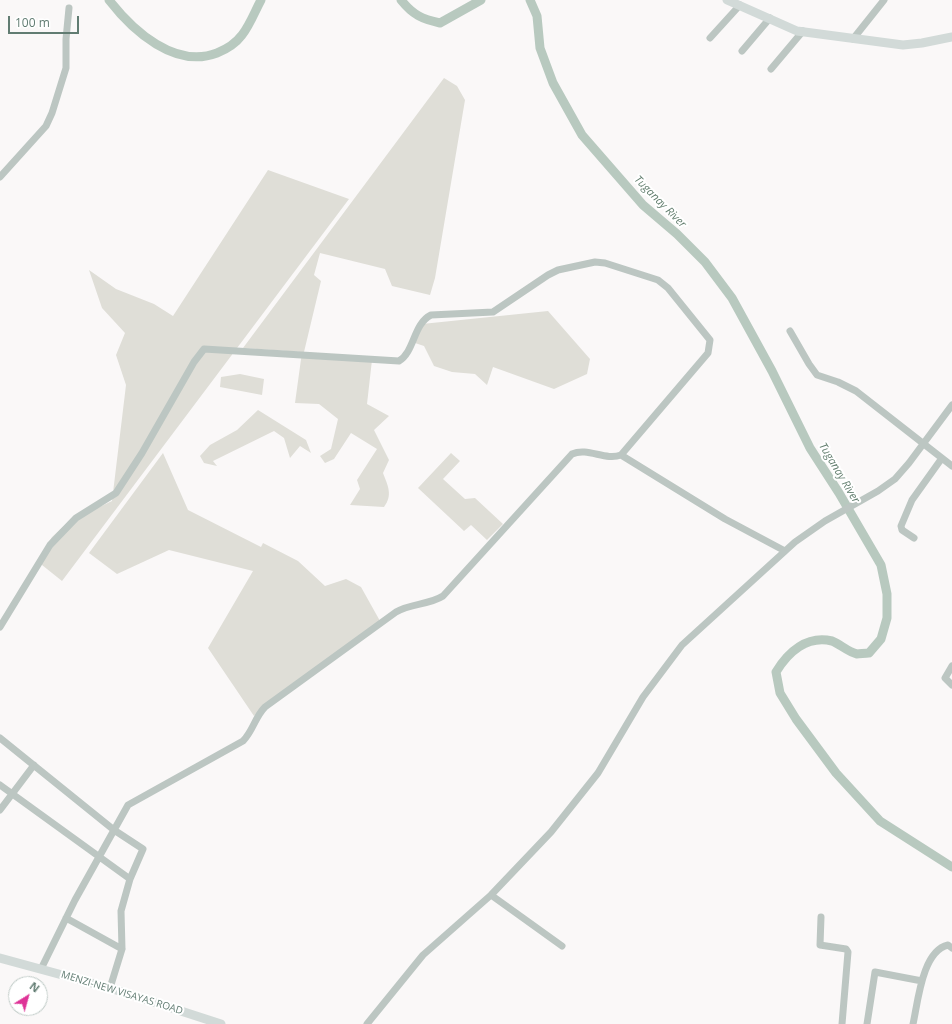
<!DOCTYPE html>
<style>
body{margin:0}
#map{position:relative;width:952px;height:1024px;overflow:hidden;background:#faf8f8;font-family:"Open Sans",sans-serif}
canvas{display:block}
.north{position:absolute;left:8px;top:976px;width:40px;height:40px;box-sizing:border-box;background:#fff;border:1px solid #c0cbc7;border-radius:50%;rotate:37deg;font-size:11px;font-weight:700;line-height:16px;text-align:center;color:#617c72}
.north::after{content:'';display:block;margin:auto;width:14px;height:18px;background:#de3397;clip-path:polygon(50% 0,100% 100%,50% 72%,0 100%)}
.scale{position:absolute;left:8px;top:16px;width:71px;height:18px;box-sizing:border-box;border:2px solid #617c72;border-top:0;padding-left:5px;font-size:12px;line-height:14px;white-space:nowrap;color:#617c72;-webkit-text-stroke:3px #fff;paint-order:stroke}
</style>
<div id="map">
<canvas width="952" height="1024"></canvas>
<div class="north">N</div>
<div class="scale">100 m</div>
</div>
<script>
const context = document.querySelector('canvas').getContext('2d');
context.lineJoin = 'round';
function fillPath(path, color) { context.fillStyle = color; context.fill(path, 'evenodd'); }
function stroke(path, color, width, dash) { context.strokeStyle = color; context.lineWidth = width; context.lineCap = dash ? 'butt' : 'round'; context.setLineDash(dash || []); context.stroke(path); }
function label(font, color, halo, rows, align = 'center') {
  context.font = font + ' "Open Sans",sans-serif'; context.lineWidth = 4; context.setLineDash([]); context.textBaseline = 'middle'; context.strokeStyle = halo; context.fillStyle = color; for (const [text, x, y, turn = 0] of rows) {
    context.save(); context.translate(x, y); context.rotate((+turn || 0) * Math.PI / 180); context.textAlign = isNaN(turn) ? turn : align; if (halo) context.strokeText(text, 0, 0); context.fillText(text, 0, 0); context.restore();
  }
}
fillPath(new Path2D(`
 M444 78 457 86 465 100 435 278 430 295 392 286 385 269 320 253 314 275 321 281 304 352 372 360 367 404 389 416 374 430 389 460 383 473C388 486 393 495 384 507L350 505 360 489 357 480 377 449 351 433 334 459 325 463 320 456 331 449 338 419 319 404 295 403 302 352 243 348Z
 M268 170 349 199 62 581 37 561 52 537 68 522 112 501 126 385 116 355 125 333 102 308 89 270 116 289 154 304 173 316Z
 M548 311 590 359 587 374 554 389 493 367 487 385 475 374 452 372 434 366 424 346 415 343 422 324Z
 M240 374 264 379 262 395 220 387 221 377Z
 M258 410 306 440 311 453 300 446 290 458 284 438 274 431 213 461 217 466 204 463 200 456 210 445 237 430Z
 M163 453 188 510 261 547 263 543 298 561 325 586 346 579 361 587 380 621 254 716 208 648 253 571 169 550 117 574 89 553Z
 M451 453 460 461 443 479 465 499 475 498 503 524 487 540 471 525 464 531 418 488Z`), '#dfded7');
stroke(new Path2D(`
 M109 0C133 31 175 69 217 53 227 49 236 43 242 35 250 25 255 11 261 0
 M401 0C413 15 422 19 440 23L481 0
 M530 0 537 16 540 48 553 83 582 135 643 205 677 234 705 262 732 298 772 371 810 448 839 493 881 565 887 594V618L881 639 869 653C865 653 860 654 857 654 848 652 840 644 832 641 807 635 788 652 776 672L780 693 796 719 836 773 880 821 952 867`), '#b8c9bf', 9);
stroke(new Path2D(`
 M710 38 740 5
 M853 39 884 0
 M742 51 770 18
 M771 69 803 31
 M0 177 46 126 52 113 66 68V39L69 8
 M790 331 809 364 817 375 838 382 856 391 952 466
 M621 455 725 519 785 551
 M914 538 902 530 901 526 912 500 942 458
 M0 627 50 545 76 518 116 493 142 453 194 362 204 349 399 361C415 351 413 324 431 315L493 312 548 275 558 270 595 262 605 263 658 280 668 288 710 340 708 353 621 455C605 461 588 447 572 454L443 596C429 605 411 603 396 612L265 707C255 717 253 731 243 741L128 805 75 900 41 969
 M952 666 945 678 952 685
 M0 738 114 830 143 849 130 879 121 911 122 949 110 988
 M0 785 130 879
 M0 810 34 765
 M491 895 562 946
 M821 917 820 945 846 949 848 952 842 1024
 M66 918 122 949
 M367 1024 423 955 491 895 551 832 598 773 643 697 682 645 795 542 825 521 878 491 895 479 909 463 952 405
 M867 1024 875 972 922 981
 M913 1024C918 1002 922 951 948 945L952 948`), '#bcc6c2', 7);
stroke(new Path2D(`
 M727 0 797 31 903 45 922 43 952 37
 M0 958 110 988 221 1024`), '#d2dad8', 9);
label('10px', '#617c72', '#fff', [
 ["MENZI-NEW VISAYAS ROAD",122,993,17]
]);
label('italic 11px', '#607c6c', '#fff', [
 ["Tuganay River",660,202,45],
 ["Tuganay River",839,473,59]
]);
</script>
